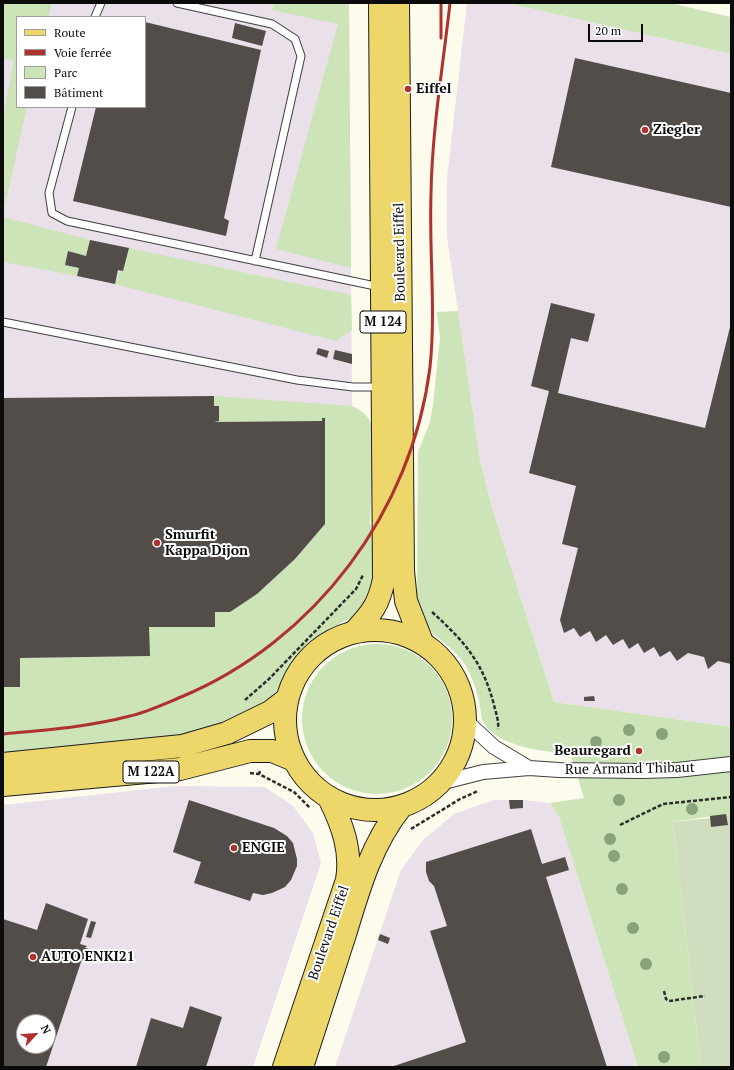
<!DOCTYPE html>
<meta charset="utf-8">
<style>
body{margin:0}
#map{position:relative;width:734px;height:1070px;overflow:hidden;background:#fdfbeb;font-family:"PT Serif",serif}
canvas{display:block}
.frame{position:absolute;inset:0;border:4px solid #0b0b0b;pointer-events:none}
.legend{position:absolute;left:16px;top:16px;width:130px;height:92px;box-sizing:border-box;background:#fff;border:1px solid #9d9d9d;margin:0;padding:5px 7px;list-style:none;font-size:12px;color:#0b0b0b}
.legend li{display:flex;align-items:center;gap:8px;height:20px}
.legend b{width:20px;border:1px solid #9d9d9d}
.north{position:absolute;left:16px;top:1014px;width:40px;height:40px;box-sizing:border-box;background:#fff;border:1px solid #9d9d9d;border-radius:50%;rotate:64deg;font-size:11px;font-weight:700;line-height:16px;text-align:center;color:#0b0b0b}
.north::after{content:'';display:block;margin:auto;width:14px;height:18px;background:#af322f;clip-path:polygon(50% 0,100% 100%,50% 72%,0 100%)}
.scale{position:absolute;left:588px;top:24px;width:55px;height:18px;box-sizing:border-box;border:2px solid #0b0b0b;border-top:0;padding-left:5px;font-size:12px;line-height:14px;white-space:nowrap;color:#0b0b0b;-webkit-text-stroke:3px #fff;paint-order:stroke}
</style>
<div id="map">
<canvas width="734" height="1070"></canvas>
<div class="frame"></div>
<ul class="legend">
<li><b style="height:5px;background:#edd76b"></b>Route</li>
<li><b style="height:5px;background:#af322f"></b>Voie ferrée</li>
<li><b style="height:11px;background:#cce4b8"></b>Parc</li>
<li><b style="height:11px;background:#534d49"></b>Bâtiment</li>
</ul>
<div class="north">N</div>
<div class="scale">20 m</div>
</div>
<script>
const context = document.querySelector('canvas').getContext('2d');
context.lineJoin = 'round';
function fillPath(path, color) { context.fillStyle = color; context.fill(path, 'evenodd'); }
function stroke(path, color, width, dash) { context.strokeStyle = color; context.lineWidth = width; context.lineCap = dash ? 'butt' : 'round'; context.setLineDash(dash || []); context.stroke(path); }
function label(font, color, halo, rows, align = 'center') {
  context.font = font + ' "PT Serif",serif'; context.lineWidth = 4; context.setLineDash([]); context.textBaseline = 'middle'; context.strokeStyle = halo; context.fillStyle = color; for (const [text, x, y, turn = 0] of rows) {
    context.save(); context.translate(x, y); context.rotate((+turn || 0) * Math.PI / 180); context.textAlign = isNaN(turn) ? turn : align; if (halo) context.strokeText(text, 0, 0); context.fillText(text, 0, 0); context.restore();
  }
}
fillPath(new Path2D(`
 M3 3H349L353 533 206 666 156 686 3 715ZM17 17H145V107H17Z
 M467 3H507L731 54V727L554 702 493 511 480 460 447 237V178Z
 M174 786 265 787 293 806 313 833 321 863 253 1067H3V805ZM24 1022H48V1046H24Z
 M494 800H523L550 803 559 817 638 1067H335L401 870 424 839 454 814Z`), '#e9e0ea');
fillPath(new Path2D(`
 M3 3H52L48 17H17V107H27L3 213V116L14 61 3 58Z
 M274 3H339L349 5 351 268 276 249 338 24 272 10Z
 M507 3H670L731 17V54Z
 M3 217 90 240 86 256 68 251 65 265 79 268 77 276 3 262Z
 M129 248 351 295 352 330 336 341 115 284Z
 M458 311 480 460 493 511 554 702 731 727V815L726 816V814L673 822 701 1067H638L559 817 550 803 584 798 570 753C546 753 497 746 484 723 481 719 481 711 480 706 477 691 472 676 464 663 453 646 431 637 422 620 420 615 419 610 417 605L418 452 430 422 433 405 440 338 437 312Z
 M214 396 352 406C366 412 372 420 374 435L370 523 378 551 373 587 358 614 330 629 310 643 297 656 283 683 272 696 238 719 167 741 3 755V687L20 658 149 656V627H215V612L257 594 295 559 325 524V418H322V421L214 422 219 420V406H214Z
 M302 719a75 75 0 1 1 150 0a75 75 0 1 1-150 0Z`), '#cce4b8');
fillPath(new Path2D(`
 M726 814 727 816 731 815V1067H701L673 822 710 818V816Z`), '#d1ddbf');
fillPath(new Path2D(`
 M145 22 261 50 224 218 229 221 226 236 73 201 96 107H145Z
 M235 23 266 31 262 46 232 38Z
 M575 58 731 93V207L551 167Z
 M90 240 129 248 123 271 118 270 115 284 77 276 79 268 65 265 68 251 86 256Z
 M551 303 595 314 588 342 571 338 558 393 705 428 731 323V664L718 661 708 669 704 657 688 653 677 661 670 651 660 657 654 647 644 653 638 643 629 649 623 639 613 645 606 635 596 642 590 631 580 637 574 628 564 633 560 620 578 548 562 544 576 486 529 473 549 391 531 386Z
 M318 348 329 351 327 358 316 354Z
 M335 350 352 354V364L333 359Z
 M214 396V406H219V421L214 422 322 421V418H325V524L295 559 257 594 230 612H215V627H149L150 656 20 658V687H3V398Z
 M594 696 595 701H584V697Z
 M189 800 274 828 287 836 293 843 297 859V866L291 880 285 887 272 893 263 895 253 893 250 901 194 883 201 862 173 852Z
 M509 800H523V808L510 809Z
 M726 814 728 825 711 827 710 816Z
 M531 829 542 864 565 857 569 870 546 877 607 1067H391L466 1042 430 931 447 926 434 886 429 881 426 872V862Z
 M46 903 88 919 80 944 87 946 85 948 89 949 85 960 82 959 46 1067H3V919L37 930ZM24 1022H48V1046H24Z
 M91 921 96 922 91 938 86 937Z
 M380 934 390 938 388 944 378 940Z
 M190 1006 222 1017 206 1067H136L151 1018 183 1028Z`), '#534d49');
const service = new Path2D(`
 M177 3 272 24 295 39 301 56 255 261
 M95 17 101 3
 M72 107 49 193 52 213 67 221 380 287
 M3 322 297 380 353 387H381`);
const minor = new Path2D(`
 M466 721 494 747 529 768
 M440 783 483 772 529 768 559 770 642 771 677 770 731 764`);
const primary = new Path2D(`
 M398 3 403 571 406 601 422 642
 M285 720a90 90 0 1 1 180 0a90 90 0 1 1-180 0Z
 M355 631C372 613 379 604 384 579L380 3
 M3 764 182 746 227 733 270 712 287 699
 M3 785 180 769 250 751H272L294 760
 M284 1067 347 880C352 850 342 824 329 798
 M302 1067C317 1022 331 976 346 931 359 888 372 843 401 807`);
stroke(service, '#3e3e3e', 9);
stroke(minor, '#3e3e3e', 16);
stroke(primary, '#1c1c1c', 24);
stroke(new Path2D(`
 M432 612C464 641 483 662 494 705 496 713 499 721 498 729
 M245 700 269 679 356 589 363 575
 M260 771 259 774 294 792 310 808
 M250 773 259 774
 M620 825 663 804 731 797
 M411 829 460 799 478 791
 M664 991 666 999 669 1001 705 996`), '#2d2d2d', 2.5, [4, 2]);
stroke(service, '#fff', 7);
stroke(minor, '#fff', 14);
stroke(primary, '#edd76b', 22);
stroke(new Path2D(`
 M441 3V38
 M3 734C45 730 88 727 130 716 147 712 164 704 181 697 315 641 412 512 430 367 436 310 429 252 431 194 432 130 443 66 450 3`), '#af322f', 3);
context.fillStyle = '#89a47c';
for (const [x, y] of [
 [629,730],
 [662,734],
 [596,742],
 [619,800],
 [692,809],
 [610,839],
 [614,856],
 [622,889],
 [633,928],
 [646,964],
 [664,1057]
]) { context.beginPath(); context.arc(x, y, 6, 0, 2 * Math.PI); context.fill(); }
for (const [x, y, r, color] of [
 [408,89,4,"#af322f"],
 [645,130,4,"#af322f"],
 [157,543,4,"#af322f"],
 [639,751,4,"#af322f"],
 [234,848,4,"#af322f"],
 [33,957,4,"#af322f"]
]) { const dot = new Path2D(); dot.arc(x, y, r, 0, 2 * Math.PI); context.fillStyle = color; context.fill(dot); stroke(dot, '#fff', 1.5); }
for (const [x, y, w] of [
 [383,322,46],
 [151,772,56]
]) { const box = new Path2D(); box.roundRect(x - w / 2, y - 11, w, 22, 3); context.fillStyle = '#fff'; context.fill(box); stroke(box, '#0b0b0b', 1); }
label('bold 13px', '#0b0b0b', null, [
 ["M 124",383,322],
 ["M 122A",151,772]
]);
label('bold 14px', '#0b0b0b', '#fff', [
 ["Eiffel",416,89],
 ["Ziegler",653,130],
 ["Smurfit",165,535],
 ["Kappa Dijon",165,551],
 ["Beauregard",631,751,"right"],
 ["ENGIE",242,848],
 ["AUTO ENKI21",41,957]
], 'left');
label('14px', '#0b0b0b', '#fff', [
 ["Boulevard Eiffel",400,252,-91],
 ["Rue Armand Thibaut",630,769,-1],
 ["Boulevard Eiffel",329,933,-71]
]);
</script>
